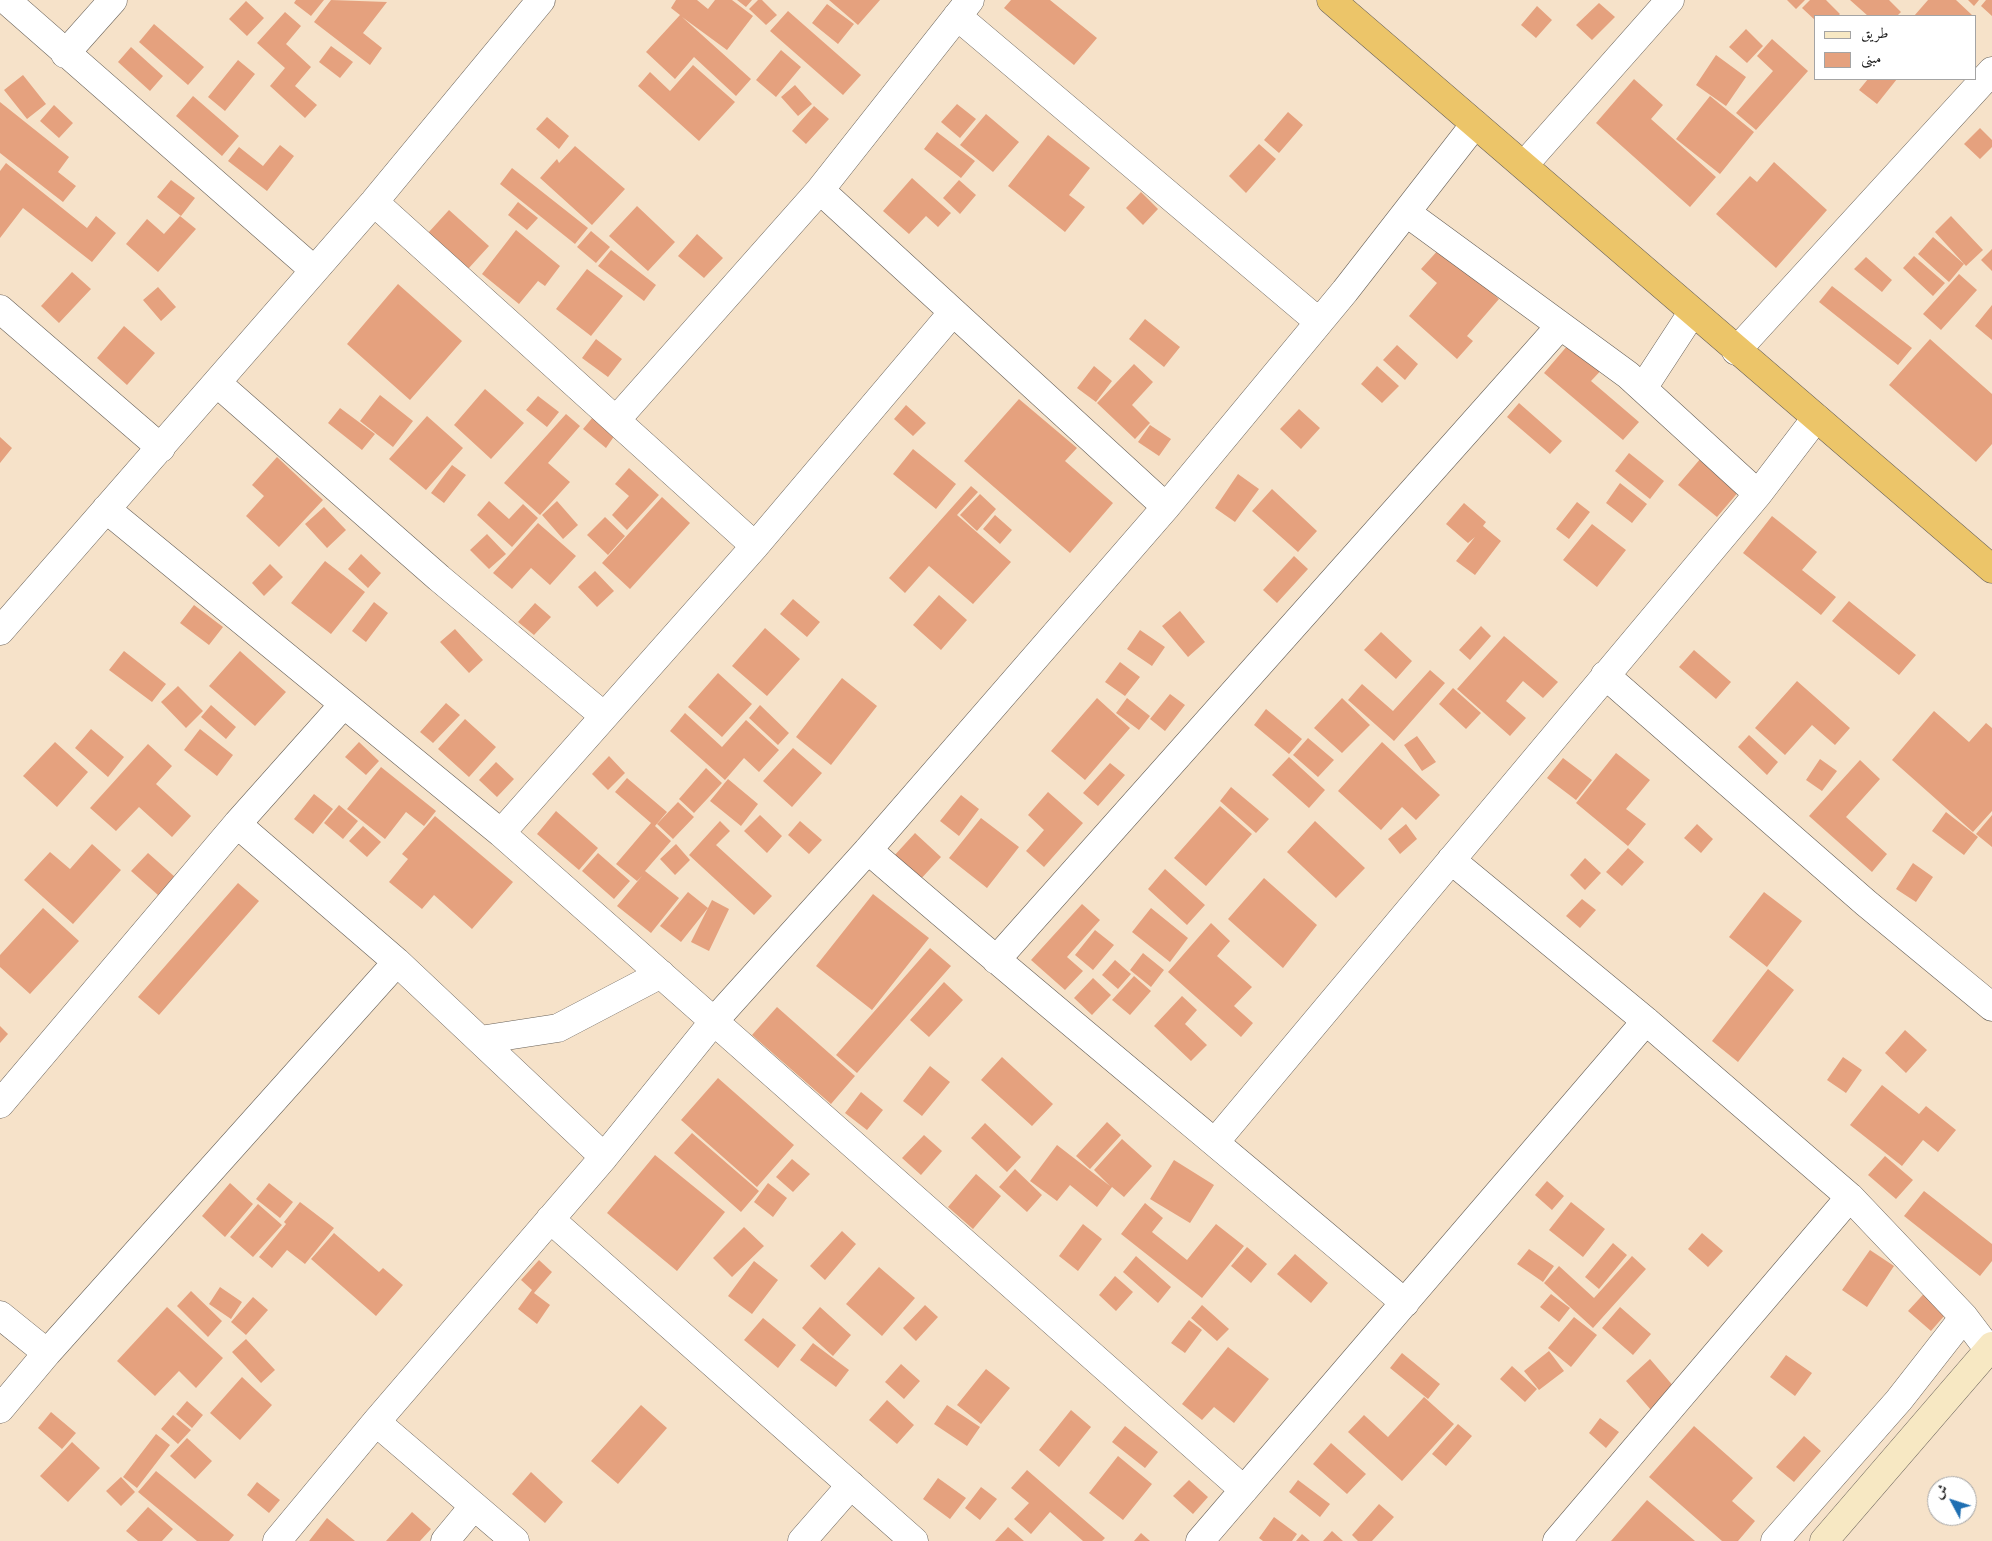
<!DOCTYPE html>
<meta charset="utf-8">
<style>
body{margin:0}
#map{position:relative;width:1992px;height:1541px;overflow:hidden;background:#f6e2c9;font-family:"IM FELL French Canon",Amiri,serif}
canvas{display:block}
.legend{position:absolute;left:1814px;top:15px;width:162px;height:65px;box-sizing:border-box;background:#fff;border:1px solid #a4a4a4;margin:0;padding:6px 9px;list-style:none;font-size:15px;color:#1c1c1c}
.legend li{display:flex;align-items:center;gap:10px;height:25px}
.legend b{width:25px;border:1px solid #a4a4a4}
.north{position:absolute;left:1927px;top:1476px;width:50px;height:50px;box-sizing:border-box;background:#fff;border:1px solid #a4a4a4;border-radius:50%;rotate:310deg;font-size:14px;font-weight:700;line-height:20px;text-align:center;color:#1c1c1c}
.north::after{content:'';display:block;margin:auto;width:18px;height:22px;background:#1f6fb2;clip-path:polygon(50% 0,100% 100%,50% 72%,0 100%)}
</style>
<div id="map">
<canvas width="1992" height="1541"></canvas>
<ul class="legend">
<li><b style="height:6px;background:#f7e8c3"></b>طريق</li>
<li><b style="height:14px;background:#e5a17e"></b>مبنى</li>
</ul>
<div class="north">ش</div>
</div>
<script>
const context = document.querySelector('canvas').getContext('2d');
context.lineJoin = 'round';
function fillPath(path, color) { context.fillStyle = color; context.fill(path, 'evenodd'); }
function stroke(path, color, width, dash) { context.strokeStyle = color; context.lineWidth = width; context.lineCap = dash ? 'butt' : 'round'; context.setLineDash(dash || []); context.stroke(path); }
fillPath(new Path2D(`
 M296 0H324L311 16 294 3Z
 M331 0 387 2 363 33 382 48 370 65 314 22Z
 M676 0H697L708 9 715 0H732L753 16 727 50 682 17 751 79 736 96 694 57 675 79 646 52 680 15 671 8Z
 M737 0H752L746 7Z
 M758 0H762L777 15 766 25 749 9Z
 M829 0H880L858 25Z
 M1011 0H1050L1097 38 1074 65 1004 8Z
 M1787 0H1805L1796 9Z
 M1810 0H1826L1840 14 1838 16H1816V21L1802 8Z
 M1850 0H1889L1901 12 1897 16H1868Z
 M1928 0H1956L1972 15 1914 16Z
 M1968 0H1979L1974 6Z
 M1986 0H1992V16L1981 6Z
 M246 1 264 18 247 36 229 19Z
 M1599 3 1615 17 1592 40 1576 25Z
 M827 4 854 24 838 44 812 23Z
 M1537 6 1552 20 1536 38 1521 25Z
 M788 11 861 75 843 95 770 31Z
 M285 12 301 26 286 44 311 67 295 86 317 105 305 118 270 86 285 68 257 43Z
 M154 24 204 67 188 85 139 42Z
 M1746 29 1763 46 1747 63 1729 47Z
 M1772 39 1808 71 1756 130 1736 113 1773 71 1757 56Z
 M331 46 353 62 340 78 319 62Z
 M131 47 163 76 150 91 118 62Z
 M781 50 801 67 776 97 756 80Z
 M1716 55 1746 77 1726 106 1696 85Z
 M238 60 255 74 225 111 208 97Z
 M693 65 735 102 699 141 638 86 650 72 670 91Z
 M23 75 46 104 27 119 4 90Z
 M1634 79 1663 105 1651 119 1716 177 1690 207 1596 123Z
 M1868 79H1897L1877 104 1859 90Z
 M795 85 812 104 798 116 781 97Z
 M193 96 239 136 222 156 176 116Z
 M1710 96 1754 132 1720 174 1676 139Z
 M0 102 69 157 58 172 76 186 63 202 0 153Z
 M957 104 976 119 960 138 941 122Z
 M54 105 73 123 59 138 40 121Z
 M814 106 829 119 806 144 792 131Z
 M1288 112 1303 125 1279 153 1264 140Z
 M986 114 1019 142 993 172 960 145Z
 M547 117 569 136 559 149 536 129Z
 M1980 128 1992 140V147L1980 159 1964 144Z
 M937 132 975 161 961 178 924 149Z
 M1048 135 1090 168 1069 195 1085 207 1065 232 1008 186Z
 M1259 144 1276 159 1246 193 1229 176Z
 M280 145 294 156 267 191 228 161 239 147 263 166Z
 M575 146 625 189 592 225 540 178 557 159 559 163Z
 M1774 162 1827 210 1776 268 1716 214 1750 176 1757 182Z
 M6 163 87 228 96 216 116 233 92 262 23 208 0 238V171Z
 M512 168 588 228 575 244 500 184Z
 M912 178 951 213 938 227 926 216 909 234 883 211Z
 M171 180 195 198 181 216 157 197Z
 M959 180 976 195 960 214 943 198Z
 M1141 192 1158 209 1143 225 1126 208Z
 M518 202 538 218 527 230 508 215Z
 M637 206 675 242 648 271 609 236Z
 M449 210 489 246 468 269 428 233Z
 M180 216 196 229 158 272 126 244 147 219 164 234Z
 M1951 216 1983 250 1966 266 1935 232Z
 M516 230 560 266 545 286 538 281 519 304 482 274Z
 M591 231 610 247 596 263 577 247Z
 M697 234 723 258 704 278 678 256Z
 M1933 237 1964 264 1949 282 1918 254Z
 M1440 248 1499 299 1467 336 1473 341 1457 359 1409 316 1437 283 1421 269Z
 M1992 249V271L1981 260Z
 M611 250 656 285 644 301 598 266Z
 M1914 256 1945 283 1933 296 1903 268Z
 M1866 257 1892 280 1882 292 1854 269Z
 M587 269 623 296 591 336 556 309Z
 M72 272 91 289 59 323 41 306Z
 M1959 274 1977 290 1941 330 1923 314Z
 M398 284 462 341 410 400 347 344Z
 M1832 286 1912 348 1898 365 1819 302Z
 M158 287 176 307 161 321 143 300Z
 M1992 305V340L1975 326Z
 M1145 319 1180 347 1164 367 1129 339Z
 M124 326 155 353 127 385 97 358Z
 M1574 338 1606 365 1591 381 1639 422 1623 440 1544 373Z
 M596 339 622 359 608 377 582 358Z
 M1930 339 1992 394V444L1976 462 1889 385Z
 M1397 345 1418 364 1405 380 1383 360Z
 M1134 364 1153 382 1132 405 1150 423 1135 439 1097 403Z
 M1094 366 1112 381 1096 402 1077 388Z
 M1377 366 1399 386 1382 403 1361 384Z
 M485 389 524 423 491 459 454 425Z
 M380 395 413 421 393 447 360 421Z
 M538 396 559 412 547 427 526 410Z
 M1019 399 1077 448 1065 461 1113 503 1070 553 964 461Z
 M1519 403 1562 441 1550 454 1507 417Z
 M906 405 926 423 913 436 894 419Z
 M340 408 375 434 362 450 328 423Z
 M1299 409 1320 428 1301 449 1280 429Z
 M566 414 580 426 548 463 570 482 540 515 504 483Z
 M427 416 463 448 426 490 389 459Z
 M593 417 615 435 606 448 583 429Z
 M1150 425 1171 439 1159 456 1138 442Z
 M0 437 12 448 0 463Z
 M913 449 956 484 936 509 893 474Z
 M1629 453 1664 481 1650 499 1615 471Z
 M277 457 323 500 279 547 246 516 264 496 252 485Z
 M1701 458 1740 490 1717 517 1678 485Z
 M452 465 466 475 444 503 431 493Z
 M629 468 659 495 627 530 612 515 629 496 615 484Z
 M1238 474 1259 489 1235 522 1215 508Z
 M1620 483 1647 504 1632 523 1606 503Z
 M971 486 978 492 957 515 1011 562 973 604 929 566 905 593 889 578Z
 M1272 489 1317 531 1298 552 1252 511Z
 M980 494 996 509 977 531 960 515Z
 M662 497 690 523 630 589 602 563Z
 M489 501 509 519 523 504 538 518 512 547 477 515Z
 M557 501 578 525 563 539 542 515Z
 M1577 502 1590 512 1569 539 1556 529Z
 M1464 503 1486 522 1483 526 1501 541 1475 575 1456 561 1475 537 1468 543 1446 524Z
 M324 507 346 530 327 548 305 524Z
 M995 515 1012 530 1000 544 983 529Z
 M1772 516 1817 552 1802 570 1836 597 1821 615 1743 553Z
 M605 517 625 536 608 555 587 535Z
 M538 523 576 556 550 585 531 568 512 589 493 573Z
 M1592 524 1626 550 1597 587 1563 560Z
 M487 534 506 554 489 569 470 550Z
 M361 554 381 573 368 588 348 569Z
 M1294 556 1308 569 1277 603 1263 590Z
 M325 561 365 592 331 634 291 603Z
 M270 564 283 577 264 596 252 583Z
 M595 571 614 591 597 607 578 587Z
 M939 595 967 620 941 650 913 625Z
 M793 599 820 622 807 637 780 614Z
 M1849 601 1916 655 1899 675 1832 621Z
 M374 602 388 613 366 642 352 631Z
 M535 603 551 617 534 635 518 622Z
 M194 605 223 627 209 645 180 623Z
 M1180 611 1205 642 1188 657 1162 626Z
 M1481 626 1491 636 1470 660 1459 650Z
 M765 628 800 659 767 696 732 666Z
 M455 629 483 660 469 673 440 642Z
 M1140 630 1165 647 1152 666 1127 649Z
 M1381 632 1412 661 1396 679 1364 650Z
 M1504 636 1558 682 1543 698 1523 681 1506 701 1526 718 1510 736 1457 689Z
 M1694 650 1731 682 1716 699 1679 667Z
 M124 651 166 684 152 702 109 670Z
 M240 651 286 692 255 726 209 686Z
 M1120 662 1140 677 1125 696 1105 682Z
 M1430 670 1445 683 1394 741 1348 700 1362 684 1393 711Z
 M718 673 752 704 722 737 688 707Z
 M842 678 877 706 831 765 796 737Z
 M1797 681 1850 728 1835 745 1812 725 1785 755 1755 728Z
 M178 686 203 711 186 728 161 702Z
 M1453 688 1481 713 1466 729 1439 704Z
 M1170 694 1185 705 1165 731 1150 719Z
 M1097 698 1130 728 1085 780 1051 751Z
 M1127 698 1150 716 1139 730 1116 713Z
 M1342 698 1370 725 1342 753 1314 728Z
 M446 703 460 715 433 743 420 732Z
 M211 705 236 727 226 739 201 717Z
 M760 705 789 733 778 745 749 718Z
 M1266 709 1302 739 1289 754 1254 725Z
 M1934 711 1969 742 1986 723 1992 728V811L1973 832 1892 760Z
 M685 713 722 747 746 720 779 750 759 772 744 758 725 780 670 731Z
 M465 719 496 747 469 777 438 749Z
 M91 729 124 757 108 777 75 748Z
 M200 729 233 755 217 776 184 750Z
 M1749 735 1778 762 1767 775 1738 747Z
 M1417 736 1436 762 1422 771 1404 745Z
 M1308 738 1334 760 1318 777 1293 755Z
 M55 742 88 772 57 807 23 776Z
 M359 742 379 761 366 775 345 757Z
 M1382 742 1440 795 1416 820 1402 807 1381 830 1338 791Z
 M148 744 172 766 156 784 191 816 172 837 139 807 116 831 90 808Z
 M793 748 822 773 792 807 763 781Z
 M1616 753 1650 780 1626 809 1646 824 1628 846 1576 803Z
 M609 756 625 773 608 790 592 774Z
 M1289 757 1325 790 1309 808 1272 775Z
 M1563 758 1592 780 1576 800 1547 778Z
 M1820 759 1837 771 1822 791 1806 780Z
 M1860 760 1880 779 1846 817 1887 854 1872 872 1809 816Z
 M496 762 514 779 497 797 479 780Z
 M1110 763 1125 775 1098 806 1083 793Z
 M381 767 436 811 424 826 406 812 385 839 347 809Z
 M706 768 722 783 694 813 679 799Z
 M627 778 667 812 655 826 671 841 645 871 679 898 651 933 617 906 642 876 637 881 616 864 651 823 615 792Z
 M728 779 758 804 741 826 710 801Z
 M1231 787 1269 819 1256 833 1220 801Z
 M1048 792 1083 823 1044 867 1026 851 1044 830 1028 815Z
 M314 794 333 809 313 834 294 819Z
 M961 795 979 809 959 836 940 821Z
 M678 802 694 817 673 839 657 824Z
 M339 805 358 821 343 839 324 823Z
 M1220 806 1252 834 1206 886 1174 858Z
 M556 811 598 848 579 870 537 834Z
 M1946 812 1978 837 1964 855 1932 831Z
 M760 815 782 836 767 853 744 831Z
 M1992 815V847L1976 834Z
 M435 816 513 882 472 929 434 895 422 909 389 882 408 859 402 854Z
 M981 818 1019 847 987 888 949 858Z
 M720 821 730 831 716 845 772 896 754 915 689 855Z
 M800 821 822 840 809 854 788 835Z
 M1315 821 1365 868 1336 898 1287 852Z
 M1406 824 1417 839 1400 854 1388 839Z
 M1697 824 1713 839 1701 853 1684 838Z
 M363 826 381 842 367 857 349 841Z
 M915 833 941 857 919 881 893 857Z
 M92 844 121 870 73 924 24 880 50 852 70 869Z
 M676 844 690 860 675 875 660 859Z
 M1628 848 1644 862 1622 886 1606 872Z
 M148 853 175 877 158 895 131 871Z
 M598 853 630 881 614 899 582 871Z
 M1585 858 1601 873 1585 890 1570 875Z
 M1913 863 1933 877 1916 902 1896 889Z
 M1165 869 1205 905 1187 925 1148 889Z
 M1264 878 1317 925 1283 968 1228 919Z
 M238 883 259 901 159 1015 138 997Z
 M688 892 708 908 681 942 660 926Z
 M1764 892 1802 921 1767 967 1729 937Z
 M873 894 929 938 872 1010 816 966Z
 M1582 899 1596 910 1580 928 1566 916Z
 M712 900 729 909 709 951 691 942Z
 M1082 904 1100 920 1067 957 1083 971 1065 990 1031 960Z
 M43 908 79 941 30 994 0 967V955Z
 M1151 908 1188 938 1170 962 1132 932Z
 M1211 923 1230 941 1217 956 1252 987 1234 1006 1253 1023 1241 1037 1168 972Z
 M1095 930 1114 945 1093 970 1075 955Z
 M930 948 951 966 857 1073 836 1055Z
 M1143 953 1164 970 1151 987 1130 970Z
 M1115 960 1131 974 1118 989 1102 975Z
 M1768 969 1794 990 1738 1062 1712 1041Z
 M1134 976 1151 991 1130 1015 1112 1000Z
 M1093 978 1111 995 1092 1015 1074 998Z
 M944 982 963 1000 929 1037 910 1020Z
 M1182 996 1197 1010 1185 1024 1207 1045 1191 1061 1154 1026Z
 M777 1007 855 1076 831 1104 752 1035Z
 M0 1026 8 1034 0 1043Z
 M1905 1030 1927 1050 1906 1073 1885 1053Z
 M1002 1057 1053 1104 1032 1126 981 1080Z
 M1843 1057 1862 1070 1846 1093 1827 1080Z
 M930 1066 950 1082 922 1116 903 1101Z
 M718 1078 794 1145 757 1187 681 1120Z
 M1882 1085 1919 1114 1926 1106 1956 1130 1938 1152 1923 1140 1902 1166 1850 1125Z
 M861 1092 883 1110 867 1130 845 1113Z
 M1107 1122 1121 1135 1090 1169 1076 1156Z
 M985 1123 1021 1157 1007 1172 971 1138Z
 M692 1133 759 1191 741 1212 674 1153Z
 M924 1135 942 1151 921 1175 902 1158Z
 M1122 1139 1152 1166 1124 1197 1112 1187 1097 1207 1070 1185 1057 1201 1030 1181 1057 1145 1110 1186 1094 1170Z
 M655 1155 725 1212 677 1271 607 1213Z
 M1885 1156 1913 1180 1896 1199 1868 1175Z
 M792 1159 810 1174 793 1192 776 1177Z
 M1174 1160 1214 1185 1190 1223 1150 1199Z
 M1015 1169 1042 1195 1027 1212 999 1187Z
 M976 1174 1001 1196 973 1229 948 1207Z
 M1547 1181 1564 1196 1552 1210 1535 1195Z
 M230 1183 253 1204 225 1237 202 1216Z
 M269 1183 293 1202 280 1218 256 1199Z
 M768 1183 787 1198 773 1217 754 1202Z
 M1924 1191 1992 1244V1261L1980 1276 1904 1216Z
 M300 1202 334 1228 305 1264 287 1250 272 1268 259 1257 286 1224 284 1222Z
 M1571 1202 1605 1229 1583 1257 1549 1230Z
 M1145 1203 1163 1218 1152 1232 1187 1260 1216 1224 1244 1246 1202 1298 1121 1234Z
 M258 1204 282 1225 253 1257 230 1237Z
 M1083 1224 1102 1239 1078 1271 1059 1256Z
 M744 1227 764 1246 732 1277 713 1258Z
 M842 1231 856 1244 825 1280 810 1266Z
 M334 1233 379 1272 383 1268 403 1285 376 1316 311 1259Z
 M1702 1233 1723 1251 1708 1267 1688 1249Z
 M1613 1243 1627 1255 1599 1289 1585 1277Z
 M1247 1247 1267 1264 1251 1283 1231 1266Z
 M1529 1249 1554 1266 1543 1282 1517 1264Z
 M1870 1250 1894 1266 1867 1307 1842 1290Z
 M1295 1254 1328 1283 1311 1303 1277 1274Z
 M1136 1256 1171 1287 1158 1303 1123 1272Z
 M1632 1256 1646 1269 1593 1328 1544 1283 1559 1266 1594 1298Z
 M539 1260 552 1272 534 1293 550 1305 537 1324 518 1309 532 1290 521 1280Z
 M754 1261 778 1280 752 1314 728 1296Z
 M879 1267 915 1298 882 1336 846 1304Z
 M1115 1276 1133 1292 1116 1311 1099 1295Z
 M220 1287 242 1302 231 1319 209 1304Z
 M1930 1287 1952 1307 1931 1331 1908 1311Z
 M191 1291 222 1321 208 1337 177 1306Z
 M1551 1294 1570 1308 1559 1322 1540 1307Z
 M253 1297 268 1310 246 1335 231 1322Z
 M925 1305 938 1317 916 1341 903 1328Z
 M1202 1305 1229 1329 1217 1341 1191 1318Z
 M167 1307 223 1358 196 1388 179 1371 155 1396 117 1361Z
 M820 1307 851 1335 833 1356 802 1328Z
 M1620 1307 1651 1334 1633 1355 1602 1328Z
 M1574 1317 1597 1335 1571 1367 1548 1348Z
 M763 1318 796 1345 778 1368 744 1340Z
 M1189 1320 1202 1330 1185 1353 1171 1343Z
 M246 1339 275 1370 261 1383 232 1352Z
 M813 1343 849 1370 836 1387 800 1360Z
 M1228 1347 1269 1379 1234 1423 1214 1407 1202 1420 1182 1404Z
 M1549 1351 1564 1371 1539 1390 1524 1371Z
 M1402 1353 1440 1384 1428 1399 1390 1368Z
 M1786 1355 1812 1373 1795 1396 1770 1377Z
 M1650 1359 1675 1388 1651 1410 1626 1381Z
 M901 1364 920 1381 904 1399 885 1382Z
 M1512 1366 1537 1389 1525 1402 1500 1379Z
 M986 1369 1010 1388 981 1424 957 1405Z
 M242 1377 272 1405 240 1440 210 1413Z
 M1424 1397 1454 1424 1402 1481 1348 1432 1364 1415 1388 1437Z
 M887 1400 914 1425 897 1444 869 1420Z
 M187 1401 203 1415 192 1428 176 1414Z
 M641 1405 667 1428 618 1484 591 1461Z
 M947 1405 980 1427 967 1446 934 1424Z
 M1071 1410 1091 1427 1059 1467 1039 1450Z
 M51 1412 76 1433 62 1449 38 1428Z
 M173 1415 191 1430 178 1444 161 1429Z
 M1600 1418 1619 1432 1606 1448 1589 1433Z
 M1458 1424 1472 1436 1446 1466 1432 1454Z
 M1125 1426 1158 1452 1145 1468 1112 1442Z
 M1694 1426 1753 1478 1732 1501 1755 1521 1738 1541H1722L1649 1477Z
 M156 1434 170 1445 137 1488 123 1477Z
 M1804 1436 1821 1451 1794 1482 1776 1467Z
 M187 1438 212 1461 195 1479 170 1456Z
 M72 1442 100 1468 68 1502 40 1476Z
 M1331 1443 1366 1474 1347 1494 1313 1464Z
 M1118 1456 1152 1484 1123 1520 1089 1493Z
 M1027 1470 1105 1538 1102 1541H1083L1050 1512 1031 1534 1014 1519 1029 1503 1011 1488Z
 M156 1471 234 1535 229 1541H197L138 1492Z
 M531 1472 563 1502 545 1523 512 1494Z
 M121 1477 135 1492 121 1506 106 1491Z
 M938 1478 966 1498 950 1519 923 1499Z
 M1189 1480 1208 1497 1193 1514 1173 1496Z
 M1298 1480 1330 1504 1320 1517 1289 1492Z
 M257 1482 280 1500 269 1513 247 1495Z
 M981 1487 997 1499 980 1520 965 1508Z
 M1647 1500 1695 1541H1611Z
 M1379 1504 1394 1517 1372 1541H1358L1352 1535Z
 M148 1507 173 1529 162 1541H138L126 1531Z
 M412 1512 431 1529 420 1541H386Z
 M1274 1517 1297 1534 1292 1541H1263L1259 1538Z
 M327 1518 355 1541H309Z
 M1008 1527 1024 1541H995Z
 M1332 1531 1343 1541H1323Z
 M1141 1533 1150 1541H1134Z
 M1302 1534 1310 1541H1296Z`), '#e5a17e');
const street = new Path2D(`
 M6 0 314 270
 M957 16 1319 322
 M65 54 113 0
 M1524 165 1670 0
 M820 190 1166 507
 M374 202 755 546
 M1407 213 1628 375 1758 494
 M0 309 161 448
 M1736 351 1992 71
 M217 383 439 578 604 716
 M1643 388 1692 313
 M617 419 820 190 970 0
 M106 509 501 833 1244 1490
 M0 631 374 202 541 0
 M1605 675 1866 903 1992 1007
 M237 824 397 962 604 1157
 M501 833 755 546 953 312
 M868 850C1045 1003 1227 1151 1405 1303
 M1451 860 1646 1021 1850 1197 1964 1317 1989 1350
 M996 960 1560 326
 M480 1040 558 1028 661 974
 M0 1104 237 824 343 705
 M1216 1141 1758 494 1816 418
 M550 1219 914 1541
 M0 1315 47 1353
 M0 1409 47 1353 397 962
 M376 1422 515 1541
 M277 1541 376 1422 604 1157 714 1021 868 850 1166 507 1345 291 1475 124
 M445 1541 474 1506
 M802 1541 851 1485
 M1200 1541 1646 1021
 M1557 1541 1850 1197
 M1775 1541 1899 1400 1964 1317`);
const secondary = new Path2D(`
 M1824 1541 1992 1346`);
const highway = new Path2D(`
 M1331 0 1992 569`);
stroke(street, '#686159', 29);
stroke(secondary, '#686159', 29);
stroke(highway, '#686159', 29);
stroke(street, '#fff', 28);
stroke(secondary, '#f7e8c3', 28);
stroke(highway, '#ecc569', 28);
</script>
